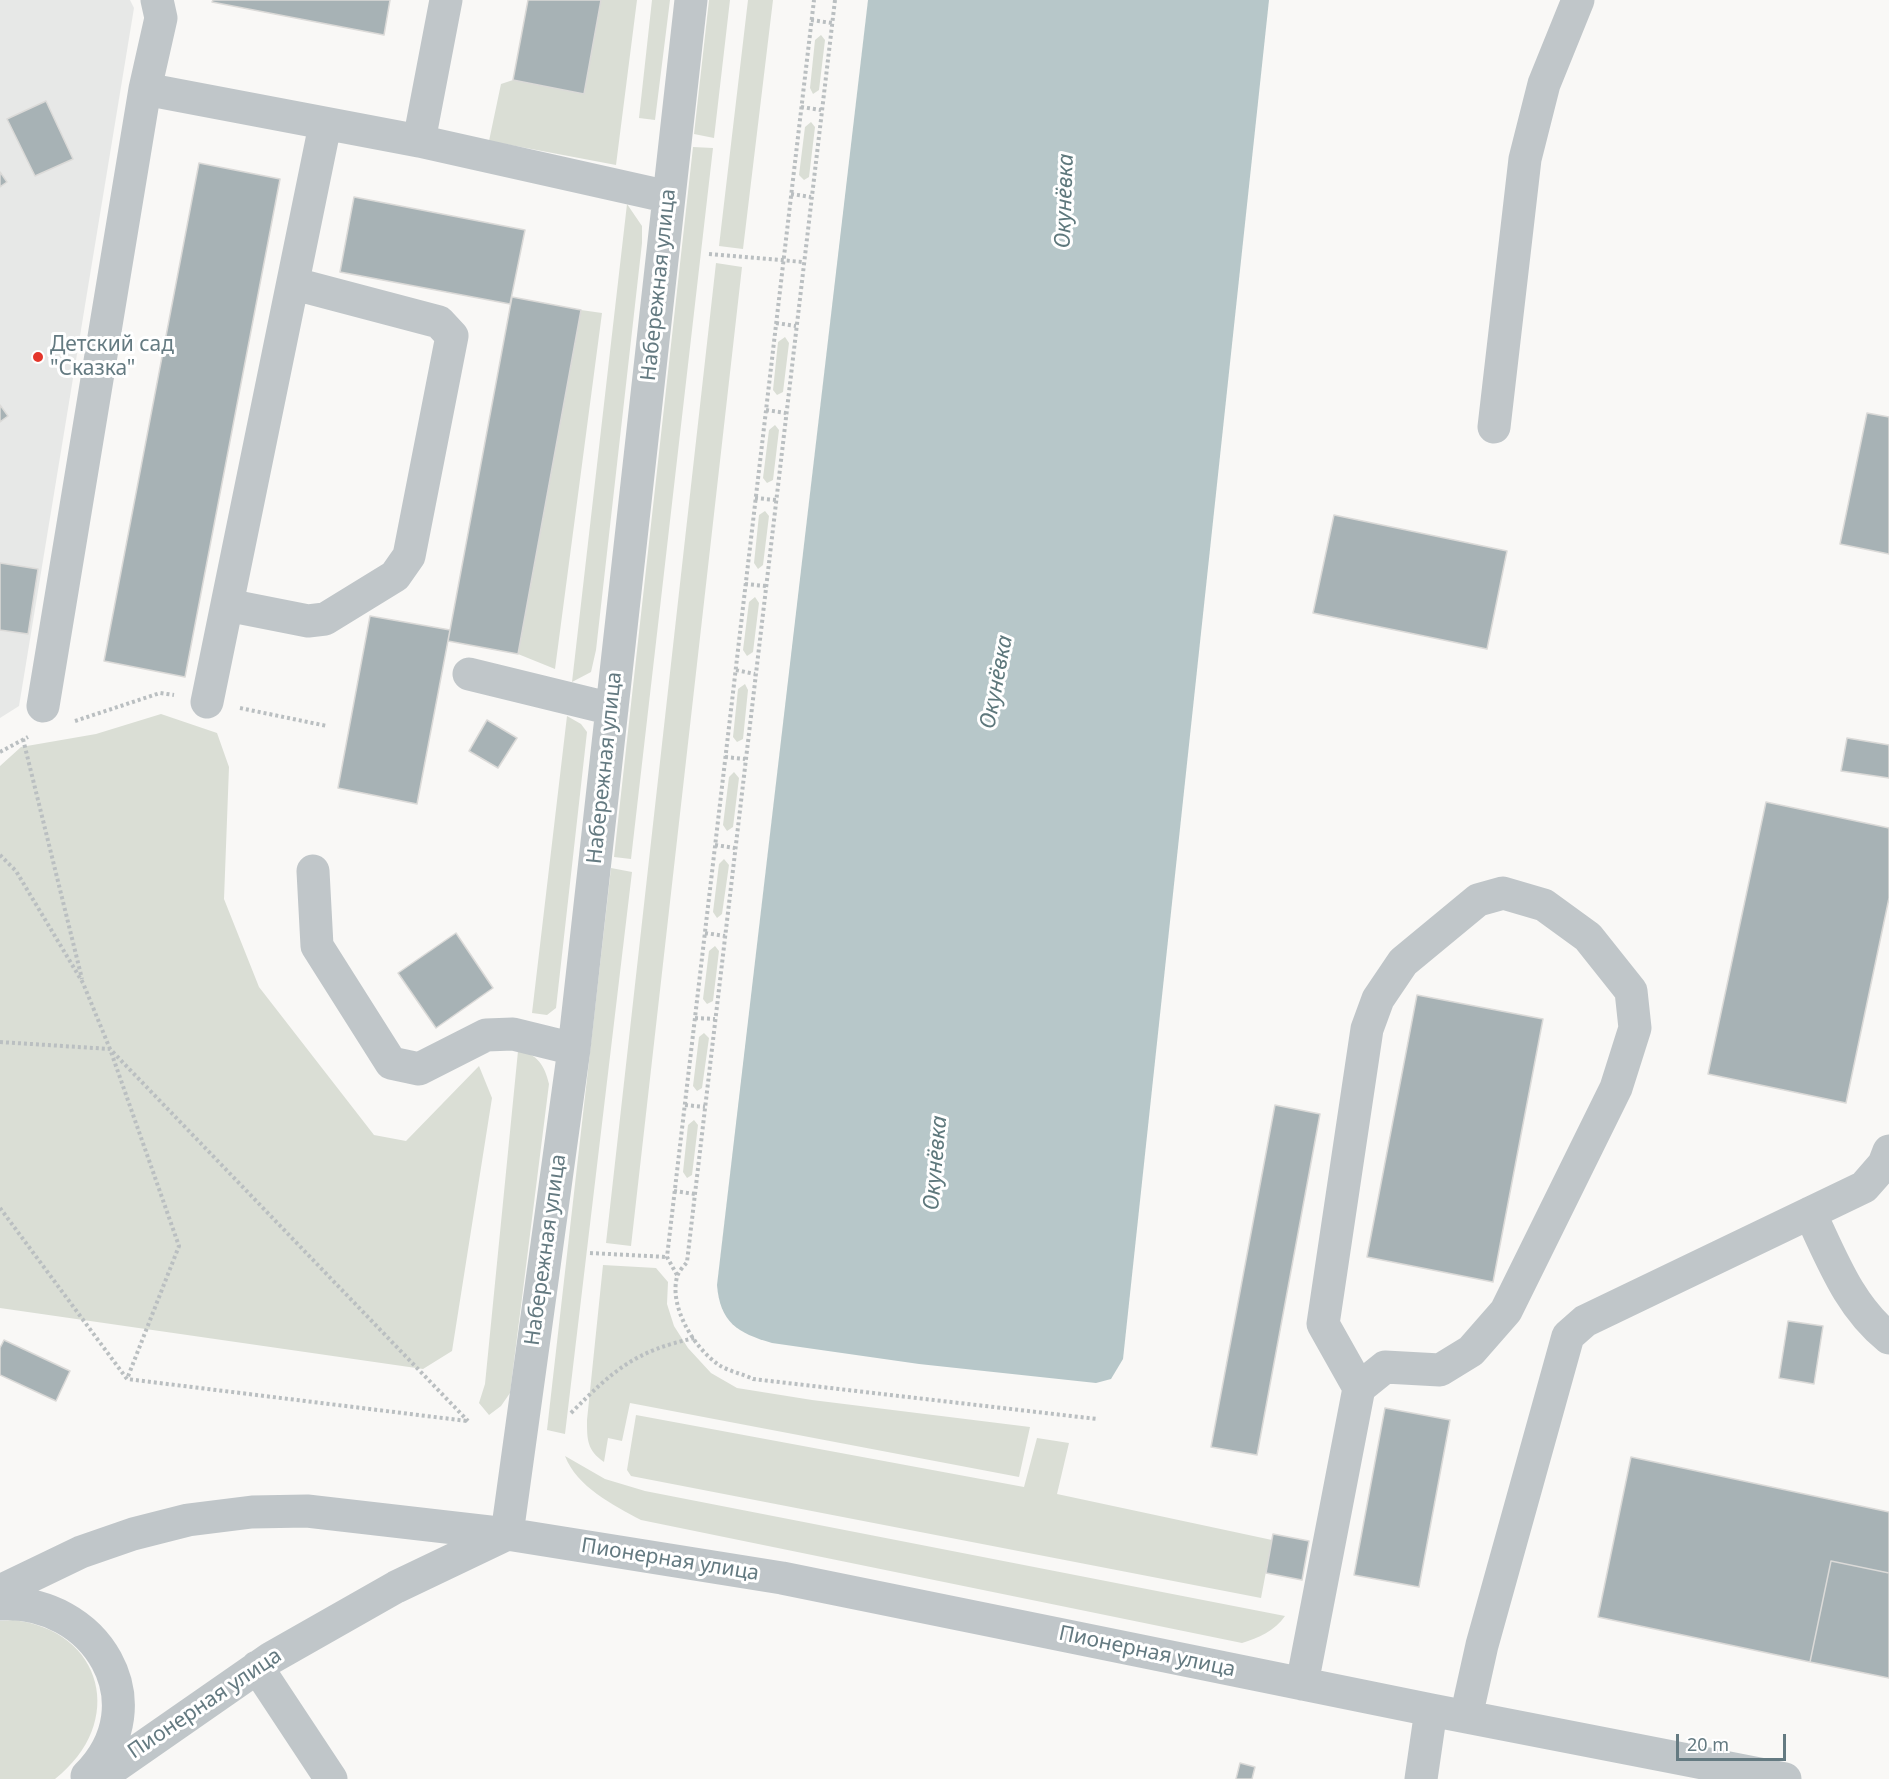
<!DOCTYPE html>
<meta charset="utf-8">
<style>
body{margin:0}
#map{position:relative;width:1889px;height:1779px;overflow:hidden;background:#f9f8f6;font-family:"Noto Sans",sans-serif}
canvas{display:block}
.scale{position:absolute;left:1676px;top:1734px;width:110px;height:27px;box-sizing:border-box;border:3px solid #647a81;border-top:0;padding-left:8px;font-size:18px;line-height:21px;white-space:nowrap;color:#647a81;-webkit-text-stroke:4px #fff;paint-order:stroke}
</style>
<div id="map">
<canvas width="1889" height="1779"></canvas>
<div class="scale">20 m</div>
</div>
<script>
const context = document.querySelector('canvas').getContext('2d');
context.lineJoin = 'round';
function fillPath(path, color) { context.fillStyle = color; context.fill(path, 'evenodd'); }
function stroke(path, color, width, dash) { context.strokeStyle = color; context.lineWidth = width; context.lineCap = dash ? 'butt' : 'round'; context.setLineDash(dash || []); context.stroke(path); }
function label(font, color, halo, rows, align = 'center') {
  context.font = font + ' "Noto Sans",sans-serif'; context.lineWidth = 6; context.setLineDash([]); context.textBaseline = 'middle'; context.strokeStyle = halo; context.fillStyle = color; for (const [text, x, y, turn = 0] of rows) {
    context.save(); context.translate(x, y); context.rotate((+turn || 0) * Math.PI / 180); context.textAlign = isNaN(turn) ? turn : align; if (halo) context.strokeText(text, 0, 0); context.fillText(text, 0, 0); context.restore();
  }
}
fillPath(new Path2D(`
 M0 0H130L134 8 19 706 0 718Z`), '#e7e8e7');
fillPath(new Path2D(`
 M601 0H637L616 165 489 141 501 84 513 80 583 93Z
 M652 0H670L655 120 639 118Z
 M709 0H730L714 138 694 134Z
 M748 0H773L743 249 719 246Z
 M821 35 825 40 819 90 813 94 810 88 815 40Z
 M811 122 815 127 809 177 804 180 799 175 805 127Z
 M693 147 713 148 631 859 614 857Z
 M627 204 642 226V243L596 650 591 672 572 682Z
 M716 263 742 267 631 1246 606 1243Z
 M581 310 602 313 555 669 518 654Z
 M785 337 789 343 783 392 777 395 773 390 778 342Z
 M775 425 779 430 773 480 767 483 763 478 769 430Z
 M765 511 769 516 763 565 758 569 754 563 759 515Z
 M755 597 759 603 753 652 747 656 743 650 749 602Z
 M745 684 748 690 743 739 737 742 733 737 738 689Z
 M161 714 217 733 229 767 224 899 259 987 374 1135 406 1141 479 1066 492 1098 452 1351 423 1369 0 1308V766L21 747 96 734Z
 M567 716 581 724 587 732 556 1008 547 1015 532 1013Z
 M734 772 739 778 733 827 727 831 723 825 729 777Z
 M724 859 729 865 722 914 717 918 713 912 719 864Z
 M611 868 632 872 565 1434 547 1430Z
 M715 946 719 951 713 1001 707 1004 703 999 709 951Z
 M704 1033 709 1038 702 1088 697 1091 693 1086 699 1037Z
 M518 1051C537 1053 545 1066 549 1084L510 1393 501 1406 489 1415 479 1403 485 1384Z
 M694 1120 698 1125 692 1175 687 1178 683 1172 688 1125Z
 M603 1265 656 1268 668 1282 667 1304 674 1326 688 1348 711 1373 737 1388 812 1400 1030 1427 1019 1477 630 1403 622 1441 608 1438 604 1462C587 1450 587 1440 587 1420Z
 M636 1415 1024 1487 1037 1438 1069 1443 1057 1494 1272 1540 1261 1598 631 1476 627 1470Z
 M565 1456 605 1479 645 1491 1285 1616C1275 1631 1258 1638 1242 1643L641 1520C613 1505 577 1487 565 1456Z
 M13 1620C104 1630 127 1723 55 1779H0V1621Z`), '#daded5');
fillPath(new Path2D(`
 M868 0H1269L1123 1359 1111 1379 1096 1383 919 1364 772 1343C737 1333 720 1322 717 1285Z`), '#b7c7c9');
const building = new Path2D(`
 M213 0H390L384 35 212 2Z
 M528 0H601L584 94 513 80Z
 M46 101 73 159 35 176 7 119Z
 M199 163 280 179 185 677 104 661Z
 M0 172 7 182 0 187Z
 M354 197 525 230 510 304 340 272Z
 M512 297 581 310 518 654 448 641Z
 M0 405 8 416 0 422Z
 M1867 413 1889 417V554L1840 544Z
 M1334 515 1507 551 1487 649 1313 613Z
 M0 563 38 569 28 634 0 630Z
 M370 616 450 630 417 804 338 788Z
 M487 720 517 738 498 768 469 751Z
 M1847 738 1889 745V778L1841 771Z
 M1766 802 1889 828V898L1846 1103 1708 1074Z
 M456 933 493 988 436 1028 398 973Z
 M1417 995 1543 1019 1493 1282 1367 1257Z
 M1275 1105 1320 1114 1257 1455 1211 1447Z
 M1788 1321 1823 1326 1814 1384 1779 1378Z
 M4 1340 70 1371 56 1401 0 1375V1348Z
 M1385 1408 1450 1420 1419 1587 1354 1575Z
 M1631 1457 1889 1512V1573L1831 1561 1810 1662 1598 1617Z
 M1273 1534 1309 1541 1302 1580 1266 1573Z
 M1831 1561 1889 1573V1678L1810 1662Z
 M1240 1763 1255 1767 1252 1779H1236Z`);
fillPath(building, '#a7b2b5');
stroke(building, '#dbdad8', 1.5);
stroke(new Path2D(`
 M835 0 687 1262C684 1266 678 1272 677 1277 669 1307 694 1348 719 1365 728 1371 743 1374 753 1379L1097 1419
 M811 20 832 23
 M801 107 821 110
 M791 194 811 197
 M709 254 803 262
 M776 323 796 326
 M766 410 786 413
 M755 498 776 500
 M745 584 766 586
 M736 670 755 674
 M240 708 327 726
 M75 721 160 693 174 695
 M23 739 82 979
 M0 752 28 737
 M725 757 745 759
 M715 845 735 848
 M0 855 16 871 83 983 110 1049 179 1246 127 1379
 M705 933 725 936
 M695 1018 715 1019
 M0 1042 110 1049 468 1421
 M685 1105 705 1107
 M674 1191 695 1194
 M0 1208 127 1379 467 1421
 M590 1253 667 1257
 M677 1275 667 1257 814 0
 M571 1413C613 1371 634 1351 695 1338`), '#babfc1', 4, [3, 3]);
stroke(new Path2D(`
 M145 89 419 141 669 197
 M419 141 446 0
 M1494 427 1525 159 1544 84 1578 0
 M227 605 308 621 325 619 395 576 409 556 452 336 439 322 295 284
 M469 674 612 709
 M207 702 325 125
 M43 706 145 89 161 18 157 0
 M313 871 317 946 391 1063 419 1069 486 1035 513 1034 574 1049
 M1810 1213C1832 1259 1849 1306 1889 1338
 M507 1534 574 1049 691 0
 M0 1591 81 1552 133 1534 188 1520 252 1512 307 1511 507 1534 782 1578 1431 1710 1785 1779
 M0 1604C95 1598 160 1703 87 1776
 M257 1667 331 1779
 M1302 1684 1359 1388 1385 1367 1440 1370 1471 1351 1506 1311 1616 1088 1635 1028 1631 991 1588 937 1544 905 1503 893 1478 900 1403 962 1378 999 1367 1029 1323 1324 1359 1388
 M1466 1717 1482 1645 1568 1336 1585 1321 1864 1187 1884 1164 1889 1151
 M97 1779 271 1658 396 1587 507 1534
 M1421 1779 1431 1710`), '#c0c6c9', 33);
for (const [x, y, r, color] of [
 [38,357,6,"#e4362b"]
]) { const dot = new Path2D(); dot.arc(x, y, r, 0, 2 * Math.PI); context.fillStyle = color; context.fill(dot); stroke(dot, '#fff', 2); }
label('21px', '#647a81', '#fff', [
 ["Набережная улица",659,285,-84],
 ["Набережная улица",605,768,-84],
 ["Набережная улица",546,1250,-82],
 ["Пионерная улица",670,1560,9],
 ["Пионерная улица",1147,1652,12],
 ["Пионерная улица",205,1704,-34]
]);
label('21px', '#647a81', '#fff', [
 ["Детский сад",50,345],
 ["\"Сказка\"",50,369]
], 'left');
label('italic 22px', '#5e787c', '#fff', [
 ["Окунёвка",1065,201,-88],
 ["Окунёвка",997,682,-79],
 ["Окунёвка",936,1163,-85]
]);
</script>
